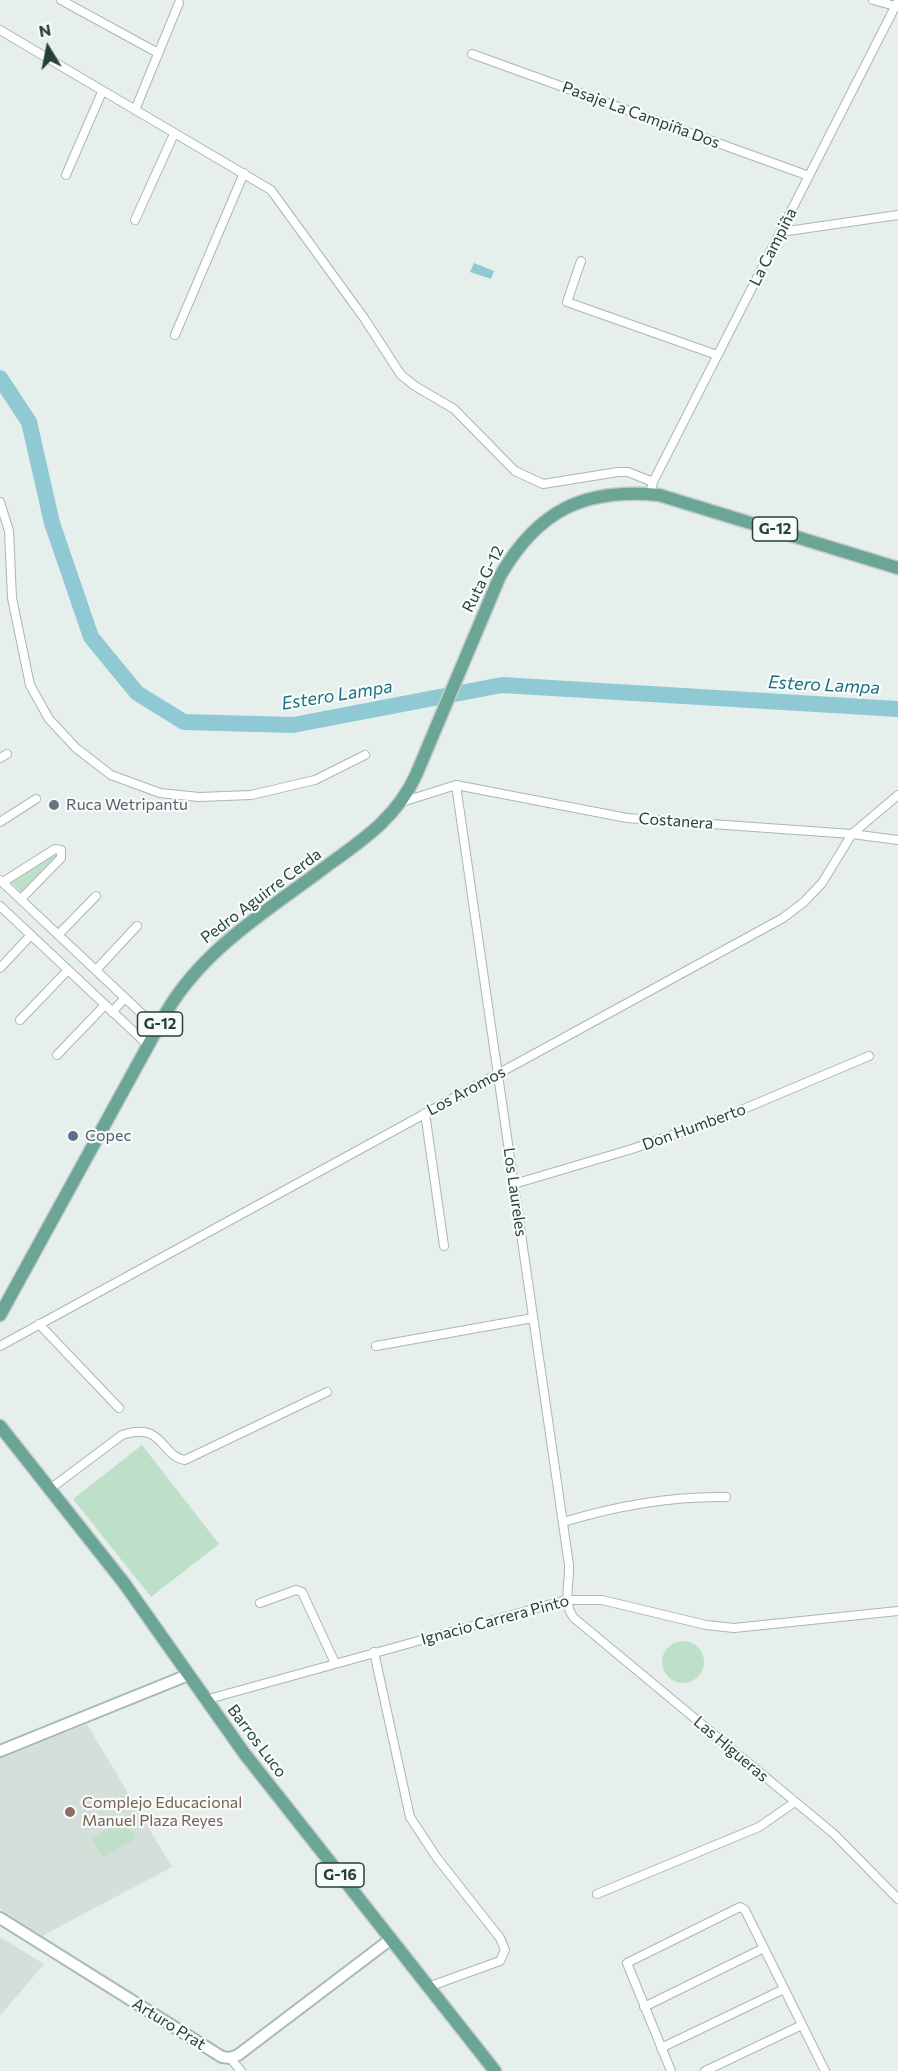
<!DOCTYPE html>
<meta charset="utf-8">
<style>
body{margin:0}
#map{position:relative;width:898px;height:2071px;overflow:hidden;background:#e6efeb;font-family:Commissioner,sans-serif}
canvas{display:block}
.north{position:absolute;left:18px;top:18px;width:60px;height:60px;-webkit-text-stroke:4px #f7fbf9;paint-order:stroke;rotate:350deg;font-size:16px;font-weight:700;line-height:24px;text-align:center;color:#24423a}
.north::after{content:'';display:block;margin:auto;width:21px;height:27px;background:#24423a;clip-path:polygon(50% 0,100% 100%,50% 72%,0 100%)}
</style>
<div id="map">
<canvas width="898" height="2071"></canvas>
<div class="north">N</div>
</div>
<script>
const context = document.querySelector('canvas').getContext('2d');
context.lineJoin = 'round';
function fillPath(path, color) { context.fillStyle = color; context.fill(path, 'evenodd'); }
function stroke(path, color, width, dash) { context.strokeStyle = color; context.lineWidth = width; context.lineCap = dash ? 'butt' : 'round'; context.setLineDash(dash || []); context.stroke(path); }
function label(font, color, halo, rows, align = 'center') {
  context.font = font + ' Commissioner,sans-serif'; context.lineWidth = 4.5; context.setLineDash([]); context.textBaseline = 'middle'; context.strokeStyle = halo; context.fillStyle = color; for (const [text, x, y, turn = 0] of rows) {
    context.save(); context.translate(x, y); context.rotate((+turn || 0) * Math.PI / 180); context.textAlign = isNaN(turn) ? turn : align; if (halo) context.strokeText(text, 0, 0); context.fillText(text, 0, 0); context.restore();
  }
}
fillPath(new Path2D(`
 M87 1724 172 1867 42 1936 0 1909V1758Z
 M0 1937 44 1964 0 2016Z`), '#d4dfda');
fillPath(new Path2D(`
 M54 853 58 856 22 893 10 881Z
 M142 1445 219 1544 151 1597 73 1499Z
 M662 1662a21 21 0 1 1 42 0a21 21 0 1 1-42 0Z
 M124 1819 136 1838 103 1858 91 1839Z`), '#bfe0c8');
fillPath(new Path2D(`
 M474 263 494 271 491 279 470 272Z`), '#8ec9d4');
stroke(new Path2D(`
 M0 378 29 422 52 523 91 637 137 693 184 722 293 725 502 685 898 709`), '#8ec9d4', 16);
const street = new Path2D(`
 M61 0 158 53
 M873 0 895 6
 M0 30 271 190 364 318 401 375 415 386 454 409 515 471 543 484 618 472H628L653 482
 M472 54 809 176
 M135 110 179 3
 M66 175 102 92
 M135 220 174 134
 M781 232 898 215
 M581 261 567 302 717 355
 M175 335 244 173
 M650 494 653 482 898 1
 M0 502 9 531 12 598 30 685 49 719 76 748 111 775 160 793 199 797 251 795 315 780 365 755
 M0 758 7 754
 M456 785 569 1565C570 1583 562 1603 574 1618L834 1834 898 1899
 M402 802 456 785 627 818 852 834 898 840
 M0 822 36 799
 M0 880 157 1028
 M3 882 55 849 61 850V858L21 899
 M0 906 148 1045
 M58 935 96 896
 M0 968 31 935
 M96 970 137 926
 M112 1012 125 998
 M20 1020 68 970
 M57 1055 105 1005
 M425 1113 444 1246
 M514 1184 632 1149 727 1116 869 1056
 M39 1324 119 1408
 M0 1346 783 918 804 902 822 883 852 834 898 795
 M376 1346 533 1318
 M50 1489 122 1435C164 1421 160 1456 185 1460L327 1392
 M563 1522C616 1506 670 1496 726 1497
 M260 1603 296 1590 302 1592 335 1663
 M374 1652 410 1817 437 1858 500 1938 505 1950 500 1961 428 1987
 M205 1700 566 1600H602L706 1625 734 1628 898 1611
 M597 1894 759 1827 795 1802
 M644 2007 764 1948
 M661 2048 784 1989
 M230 2058 241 2071
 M671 2071 627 1963 740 1907 745 1910 825 2071
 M705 2071 802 2025`);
const secondary = new Path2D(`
 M0 1751 188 1675
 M0 1918 222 2057 230 2058 238 2055 391 1939`);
const primary = new Path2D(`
 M0 1315 167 1011C205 947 270 909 328 865 364 839 397 817 416 775L500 576C538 510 584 488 659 495L898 568
 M0 1426 124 1583 244 1753 495 2071`);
stroke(street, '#a8b8b2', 10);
stroke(secondary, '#a4bbb3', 14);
stroke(primary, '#c2cac8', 15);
stroke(street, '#fff', 8);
stroke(secondary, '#fff', 10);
stroke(primary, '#6aa596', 12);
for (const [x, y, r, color] of [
 [54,805,6,"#6b7280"],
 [73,1136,6,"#5c6f8a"],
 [70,1812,6,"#8d6e63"]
]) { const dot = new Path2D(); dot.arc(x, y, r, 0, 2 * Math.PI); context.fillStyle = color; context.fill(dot); stroke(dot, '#f7fbf9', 2); }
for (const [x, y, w] of [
 [775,529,45],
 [160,1024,45],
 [340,1875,48]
]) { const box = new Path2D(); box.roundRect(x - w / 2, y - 12, w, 24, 4.5); context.fillStyle = '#f7fbf9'; context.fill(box); stroke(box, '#24423a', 1.5); }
label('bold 15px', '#24423a', null, [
 ["G-12",775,529],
 ["G-12",160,1024],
 ["G-16",340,1875]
]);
label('16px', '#24423a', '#f7fbf9', [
 ["Pasaje La Campiña Dos",641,115,20],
 ["La Campiña",773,247,-63],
 ["Ruta G-12",483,579,-63],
 ["Costanera",676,821,4],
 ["Pedro Aguirre Cerda",261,896,-37],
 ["Los Aromos",466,1091,-28],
 ["Don Humberto",694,1127,-20],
 ["Los Laureles",515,1192,82],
 ["Ignacio Carrera Pinto",495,1620,-15],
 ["Barros Luco",257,1741,53],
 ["Las Higueras",731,1749,40],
 ["Arturo Prat",169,2024,32]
]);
label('16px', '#5b616d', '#f7fbf9', [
 ["Ruca Wetripantu",66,805]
], 'left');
label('16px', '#4e5e75', '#f7fbf9', [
 ["Copec",85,1136]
], 'left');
label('16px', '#785e54', '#f7fbf9', [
 ["Complejo Educacional",82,1803],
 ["Manuel Plaza Reyes",82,1821]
], 'left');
label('italic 18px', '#1c6f80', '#f7fbf9', [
 ["Estero Lampa",824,685,3],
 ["Estero Lampa",337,695,-9]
]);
</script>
